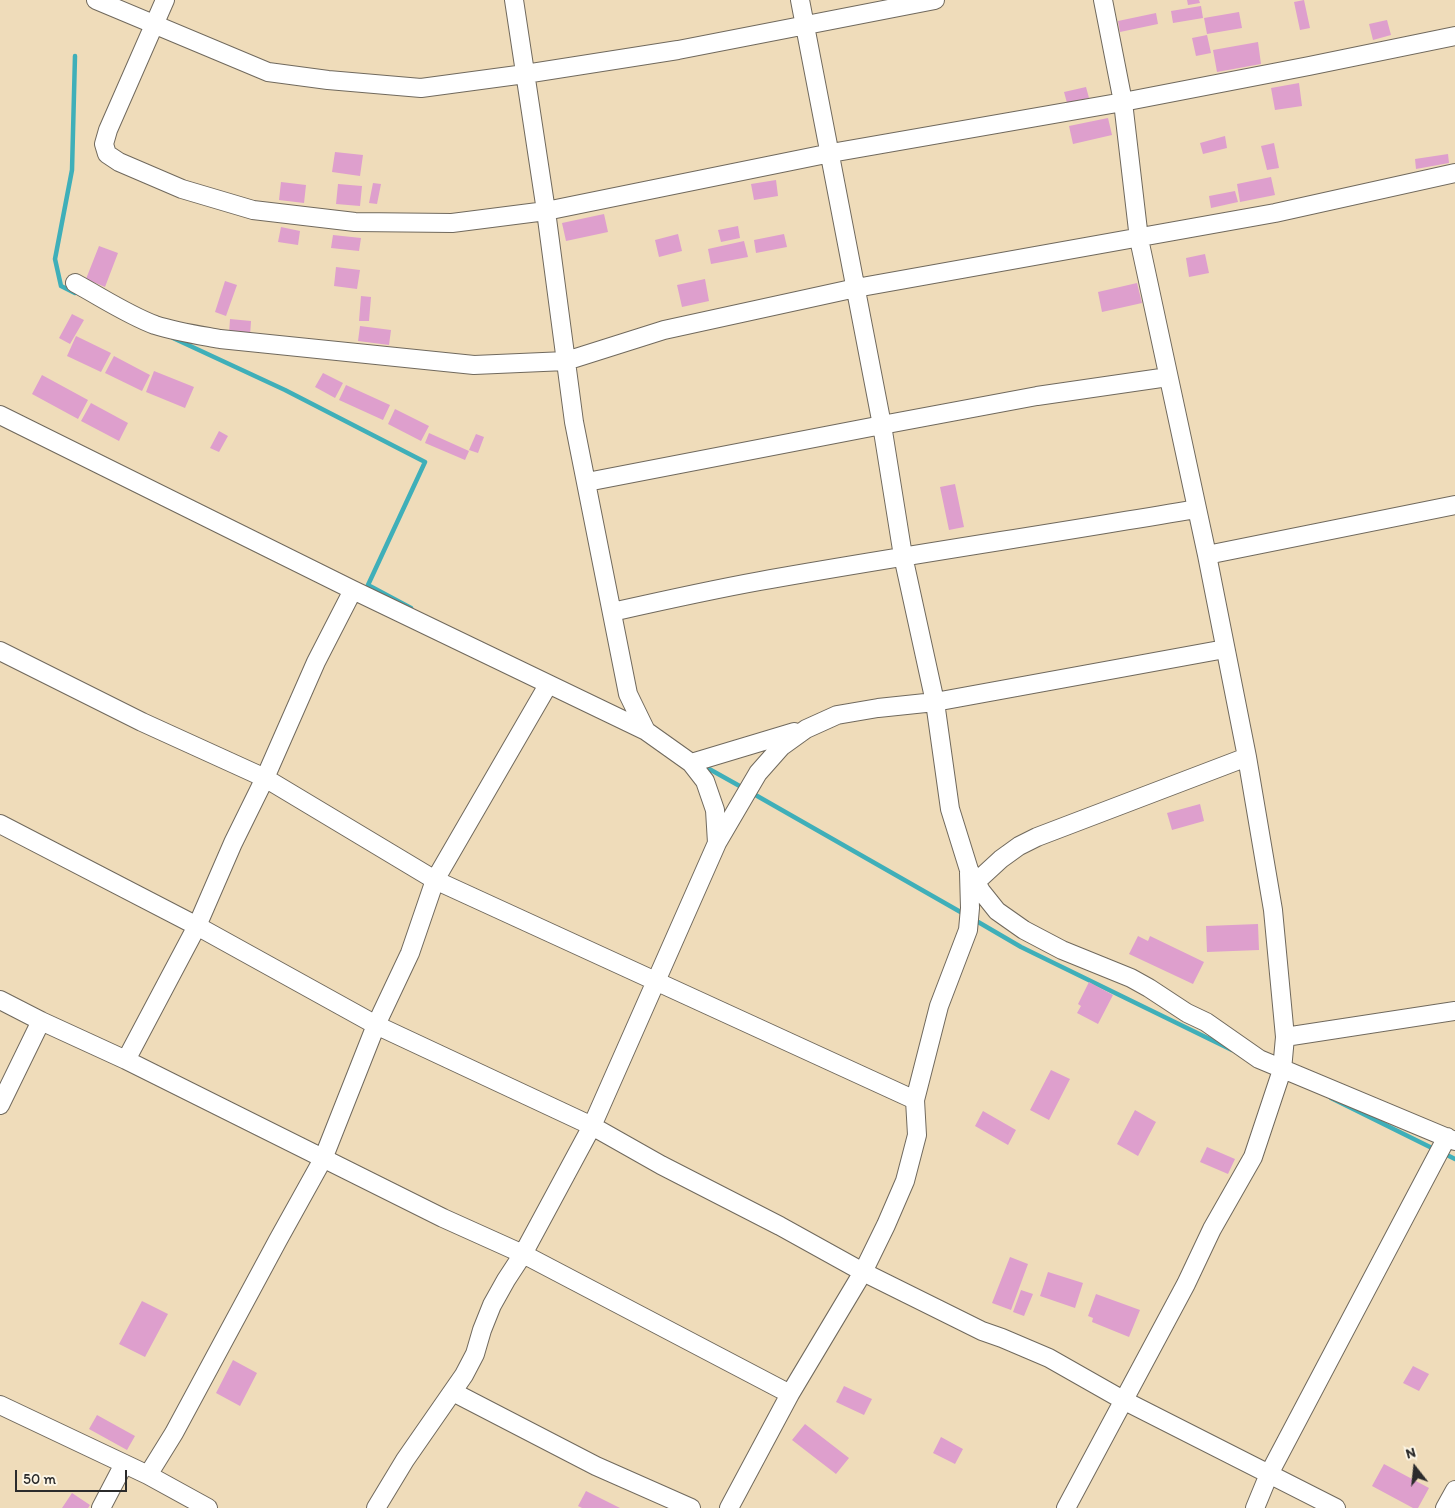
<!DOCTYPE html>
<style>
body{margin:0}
#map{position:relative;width:1455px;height:1508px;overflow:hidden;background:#efdcba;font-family:Itim,sans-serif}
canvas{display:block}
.north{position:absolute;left:1390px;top:1443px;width:50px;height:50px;-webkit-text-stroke:4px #fcf5e5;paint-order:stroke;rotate:344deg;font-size:14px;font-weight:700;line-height:20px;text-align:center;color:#2b2b2b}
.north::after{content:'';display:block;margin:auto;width:18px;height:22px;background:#2b2b2b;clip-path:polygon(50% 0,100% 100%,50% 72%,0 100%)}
.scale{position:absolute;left:15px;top:1470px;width:112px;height:22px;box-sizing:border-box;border:2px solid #2b2b2b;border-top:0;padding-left:6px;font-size:15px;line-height:18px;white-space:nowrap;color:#2b2b2b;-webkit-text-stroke:4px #fcf5e5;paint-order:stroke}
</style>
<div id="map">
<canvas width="1455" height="1508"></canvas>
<div class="north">N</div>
<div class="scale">50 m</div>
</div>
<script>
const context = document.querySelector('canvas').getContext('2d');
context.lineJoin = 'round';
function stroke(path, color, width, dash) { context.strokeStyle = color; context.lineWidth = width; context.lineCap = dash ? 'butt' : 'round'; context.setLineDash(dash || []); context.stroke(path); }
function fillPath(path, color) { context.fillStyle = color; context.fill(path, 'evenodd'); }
stroke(new Path2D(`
 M75 56 72 170 55 259 61 286 75 293
 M173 338 285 390 425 462 368 585 411 608
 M702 765 745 789
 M752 793 964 914
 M973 919 1021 947 1232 1050
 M1331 1098 1436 1150
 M1443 1153 1455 1159`), '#3fafb9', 4.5);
fillPath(new Path2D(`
 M1187 0H1199L1200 3 1188 5Z
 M1304 0 1310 28 1300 30 1294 2Z
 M1201 6 1203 18 1173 23 1171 11Z
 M1239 12 1242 28 1207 34 1204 18Z
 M1156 13 1158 24 1120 32 1118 21Z
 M1387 20 1391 35 1373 40 1369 24Z
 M1207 35 1211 53 1196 56 1192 38Z
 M1258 42 1261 64 1217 72 1213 50Z
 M1299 83 1302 106 1275 110 1271 88Z
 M1086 87 1089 98 1067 103 1064 92Z
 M1108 118 1112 135 1073 144 1069 126Z
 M1225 136 1227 148 1203 154 1200 143Z
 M1274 143 1279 168 1267 170 1261 146Z
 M335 152 363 155 360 176 332 172Z
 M1448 154 1449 163 1416 169 1415 159Z
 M1271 177 1275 195 1240 202 1237 184Z
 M776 180 778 196 754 200 751 184Z
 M281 182 306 185 304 203 279 200Z
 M373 183 381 184 377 204 369 203Z
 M338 184 362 186 360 206 336 204Z
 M1235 191 1238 202 1211 208 1209 196Z
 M604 214 608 232 566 241 562 223Z
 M738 226 740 238 721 242 718 230Z
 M281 227 300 231 298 245 278 242Z
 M678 234 682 251 659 257 655 240Z
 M784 234 787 247 756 253 754 240Z
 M333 235 361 238 359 251 331 248Z
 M744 241 748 257 711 264 708 249Z
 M99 246 118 253 105 287 86 279Z
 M1205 254 1209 273 1189 277 1186 258Z
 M336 267 360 270 357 289 334 286Z
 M705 279 709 301 682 307 677 285Z
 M225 281 237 285 226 316 215 312Z
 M1137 283 1142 303 1102 312 1098 292Z
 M361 296 371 297 369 321H359Z
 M72 314 84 320 70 344 59 338Z
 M230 319 251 321 250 336 229 334Z
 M360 326 391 330 389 345 358 341Z
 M76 336 111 353 101 372 67 356Z
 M114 356 150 375 142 391 105 373Z
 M154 371 194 387 185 408 146 392Z
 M323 373 343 383 335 398 315 387Z
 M42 375 88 400 78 419 32 394Z
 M346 385 390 405 383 420 339 400Z
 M91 403 128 423 119 441 81 421Z
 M395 409 429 426 421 441 388 424Z
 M219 431 228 436 219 452 210 448Z
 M429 433 469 451 465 460 425 443Z
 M476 434 484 437 478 453 469 450Z
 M955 484 964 527 949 530 940 487Z
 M1200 804 1204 821 1172 830 1167 813Z
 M1258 924 1259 950 1207 952 1206 926Z
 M1138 936 1148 941 1150 936 1204 962 1193 984 1129 954Z
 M1089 982 1113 995 1098 1024 1077 1013 1081 1006 1078 1004Z
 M1051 1070 1070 1079 1049 1120 1030 1110Z
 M1135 1110 1156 1122 1138 1156 1117 1144Z
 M983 1111 1016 1130 1008 1145 975 1126Z
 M1207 1147 1235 1159 1228 1174 1200 1162Z
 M1010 1257 1028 1264 1011 1310 992 1303Z
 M1048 1272 1083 1283 1075 1308 1040 1296Z
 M1021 1290 1033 1294 1024 1316 1013 1312Z
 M1096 1294 1140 1310 1129 1337 1092 1322 1093 1318 1088 1316Z
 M142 1301 168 1314 145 1357 119 1344Z
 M233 1360 257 1373 240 1406 216 1393Z
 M1413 1366 1429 1374 1419 1391 1403 1383Z
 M844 1386 872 1399 864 1415 836 1402Z
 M97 1415 135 1436 127 1450 89 1429Z
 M805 1424 849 1458 836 1474 792 1440Z
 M941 1437 963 1449 955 1464 933 1453Z
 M1384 1464 1429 1488 1418 1508H1413L1372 1486Z
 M586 1491 620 1508H582L578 1506Z
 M72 1493 90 1505 88 1508H62Z`), '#de9fcd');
const minor = new Path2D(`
 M96 0 268 72 328 80 421 88 525 74 678 50 935 0
 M165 0 108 130 104 144 107 154 119 162 182 189 253 210 355 222 452 223 546 211 831 153 1123 102 1309 66 1455 36
 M514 0 546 211 574 422 628 694 646 731 691 763 705 781 715 810 717 843
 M800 0 882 425 903 556 935 702 950 809 969 870 981 891 997 911 1024 930 1062 950 1131 978 1149 988 1187 1013 1206 1022 1259 1059 1455 1141
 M75 283C101 297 128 315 155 325 177 332 198 335 220 339L474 365 566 361 664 330 856 288 1275 213 1455 173
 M0 415 353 590 646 731
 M587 482 882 425 1037 396 1168 377
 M1207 555 1455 505
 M612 612C661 601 710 590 760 581 905 555 1051 534 1196 509
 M0 651 142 722 265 778 435 880 915 1100
 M691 763 794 732
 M0 824 197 926 376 1025 592 1126 661 1165 780 1226 863 1272 982 1331 1002 1338 1049 1358 1123 1400 1336 1508
 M976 882 1001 859 1019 846 1037 837 1247 757
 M0 1000 41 1021 126 1060 443 1218 523 1254 790 1394
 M1285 1037 1455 1011
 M126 1060 197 926 233 843 265 778 316 662 353 590
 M0 1105 41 1021
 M453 1392 596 1466 691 1508
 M0 1405 148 1475 208 1508
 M148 1475 174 1433 278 1240 323 1159 376 1025 410 953 435 880 548 685
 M101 1508 124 1464
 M376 1508 405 1460 464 1375 475 1354 482 1330 492 1305 506 1280 523 1254 592 1126 717 843 758 773 781 747 806 729 837 715 878 708 935 702 1225 649
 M729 1508 790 1394 863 1272 886 1225 905 1181 917 1135 915 1100 939 1006 968 930 970 908 969 873
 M1066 1508 1186 1284 1212 1229 1253 1157 1282 1070 1285 1037 1273 910 1247 757 1207 555 1139 239 1123 102 1103 0
 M1255 1508 1269 1474 1447 1137
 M1445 1508 1455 1490`);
stroke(minor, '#70695d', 20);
stroke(minor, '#fff', 18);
</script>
